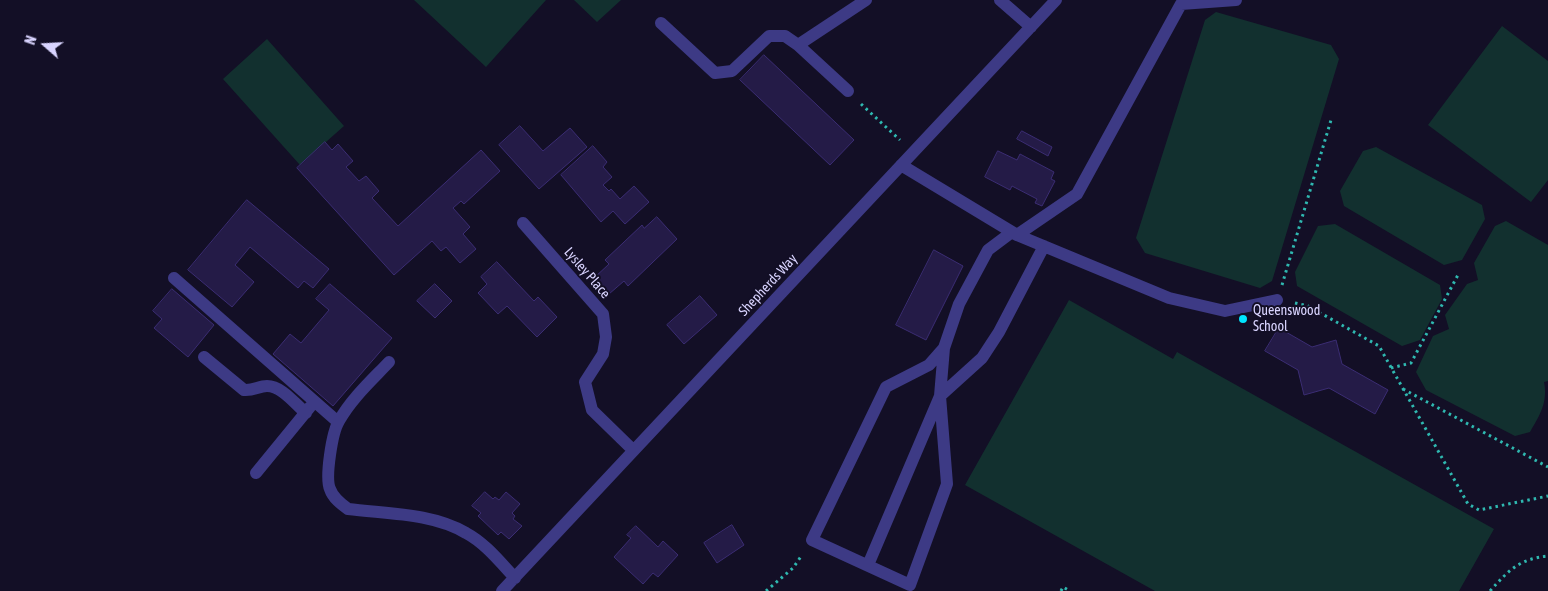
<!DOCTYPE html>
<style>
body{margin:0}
#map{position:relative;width:1548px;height:591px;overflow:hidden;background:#130f26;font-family:"Asap Condensed",sans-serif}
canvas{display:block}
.north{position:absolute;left:20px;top:20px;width:50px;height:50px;-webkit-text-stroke:4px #130f26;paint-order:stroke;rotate:289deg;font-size:14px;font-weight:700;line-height:20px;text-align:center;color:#d9d4ff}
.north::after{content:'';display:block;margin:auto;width:18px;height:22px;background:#d9d4ff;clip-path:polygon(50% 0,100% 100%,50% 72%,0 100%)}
</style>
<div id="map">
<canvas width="1548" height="591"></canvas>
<div class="north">N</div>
</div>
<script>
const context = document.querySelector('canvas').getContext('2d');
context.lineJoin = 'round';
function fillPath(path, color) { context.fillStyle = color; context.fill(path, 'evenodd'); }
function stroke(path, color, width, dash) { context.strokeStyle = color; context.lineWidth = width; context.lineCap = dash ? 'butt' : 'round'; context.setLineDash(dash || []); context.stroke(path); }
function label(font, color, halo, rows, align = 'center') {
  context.font = font + ' "Asap Condensed",sans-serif'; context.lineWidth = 4; context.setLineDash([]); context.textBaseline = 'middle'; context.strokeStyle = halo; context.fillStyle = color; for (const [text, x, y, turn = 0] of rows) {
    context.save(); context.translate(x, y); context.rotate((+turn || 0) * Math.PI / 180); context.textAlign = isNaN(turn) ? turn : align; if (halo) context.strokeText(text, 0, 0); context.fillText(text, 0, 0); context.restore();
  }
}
fillPath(new Path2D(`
 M414 0H546L486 67Z
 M574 0H621L597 22Z
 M1216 12 1331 45 1339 59 1272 281 1260 288 1145 253 1136 238 1205 20Z
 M1502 26 1548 61V180L1531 202 1428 125Z
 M267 39 344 126 300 165 223 79Z
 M1376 147 1482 205 1485 219 1462 260 1444 265 1344 206 1340 191 1363 151Z
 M1506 221 1548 245V381L1544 382C1548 402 1540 415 1530 432L1515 436 1426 390 1416 372 1433 336 1449 329 1445 315 1467 284 1478 280 1474 263 1495 226Z
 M1335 224 1440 285 1442 299 1420 340 1402 346 1297 286 1295 272 1318 226Z
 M1069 300 1173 359 1177 352 1494 529 1459 591H1155L965 485Z`), '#12302f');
const building = new Path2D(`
 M764 55 854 140 830 165 740 80Z
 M520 126 543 151 570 128 587 147 539 189 499 145Z
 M1022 131 1052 147 1048 156 1017 139Z
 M325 142 332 150 338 144 353 161 346 167 359 181 366 176 379 191 372 198 398 226 481 150 500 171 464 204 461 201 453 208 470 227 463 234 476 249 460 263 446 247 441 251 432 241 394 275 297 168Z
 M593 146 607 162 603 167 612 177 603 185 609 191 611 189 620 199 634 186 649 202 625 224 613 211 601 222 561 175Z
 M998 151 1017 160 1020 154 1054 172 1051 179 1055 181 1042 206 1035 203 1037 199 1012 186 1010 190 985 177Z
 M247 200 329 269 313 288 304 281 298 288 250 247 235 265 254 282 232 307 188 270Z
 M657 217 677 239 628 286 624 281 609 294 594 278 609 264 605 260 642 225 644 228Z
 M934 250 963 266 926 340 896 325Z
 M497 262 534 301 538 297 557 317 537 337 507 306 498 314 478 293 487 284 481 277Z
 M330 284 392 338 333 406 273 354 290 334 301 343 329 310 316 299Z
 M435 284 452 301 435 318 417 301Z
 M172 289 214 325 188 357 154 328 162 319 153 311Z
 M700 296 717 315 684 344 667 325Z
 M1279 328 1312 347 1336 340 1342 364 1388 390 1375 414 1329 388 1304 395 1298 370 1265 351Z
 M485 492 493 499 495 497 499 500 506 492 520 504 512 513 515 516 513 519 522 526 509 539 501 532 498 535 478 516 481 513 472 506Z
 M732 525 744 545 717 563 704 543Z
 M636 526 658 547 663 541 678 555 658 577 653 573 643 584 614 557 631 538 627 535Z`);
fillPath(building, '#241b47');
stroke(building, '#3b2d73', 1);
stroke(new Path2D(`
 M861 104 900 140
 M1282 285 1331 120
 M1295 303 1308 306 1379 346 1468 504 1479 510 1548 496
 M1391 368 1411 363 1459 273
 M1403 389 1548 467
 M766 591 793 568 802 555
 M1061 591 1063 587 1070 591
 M1490 591C1509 570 1519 559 1548 556`), '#2fb8b0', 3, [2.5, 4]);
stroke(new Path2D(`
 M1000 0 1031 27
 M661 23 715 73 732 71 769 36H785L798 45
 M848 91 798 45 866 0
 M901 165 1017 235 1077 194 1181 4 1236 0
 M523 223 603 314 606 337 603 354 585 382 592 410 633 450
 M1012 232 988 250 959 304 944 348 929 365 886 387 812 540 910 585 947 484 940 396 982 358 999 332 1044 246
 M1017 235 1169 298 1225 311 1277 300
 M174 278 338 422
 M204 357 244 390C253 391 259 386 267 386 282 386 295 404 306 413
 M389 362C372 380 351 399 339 421 332 432 325 478 330 489 333 498 341 504 348 509 387 514 432 513 466 533 485 543 500 562 515 578
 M256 473 310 407
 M868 565 940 396 944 348
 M502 591 1056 0`), '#3d3a85', 12);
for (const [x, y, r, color] of [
 [1243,319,5,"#00e5ff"]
]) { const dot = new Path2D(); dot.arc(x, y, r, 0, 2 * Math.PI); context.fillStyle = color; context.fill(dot); stroke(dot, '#130f26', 2); }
label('14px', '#d9d4ff', '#130f26', [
 ["Lysley Place",587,273,49],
 ["Shepherds Way",768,285,-47]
]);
label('14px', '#d9d4ff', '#130f26', [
 ["Queenswood",1253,311],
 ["School",1253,327]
], 'left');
</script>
